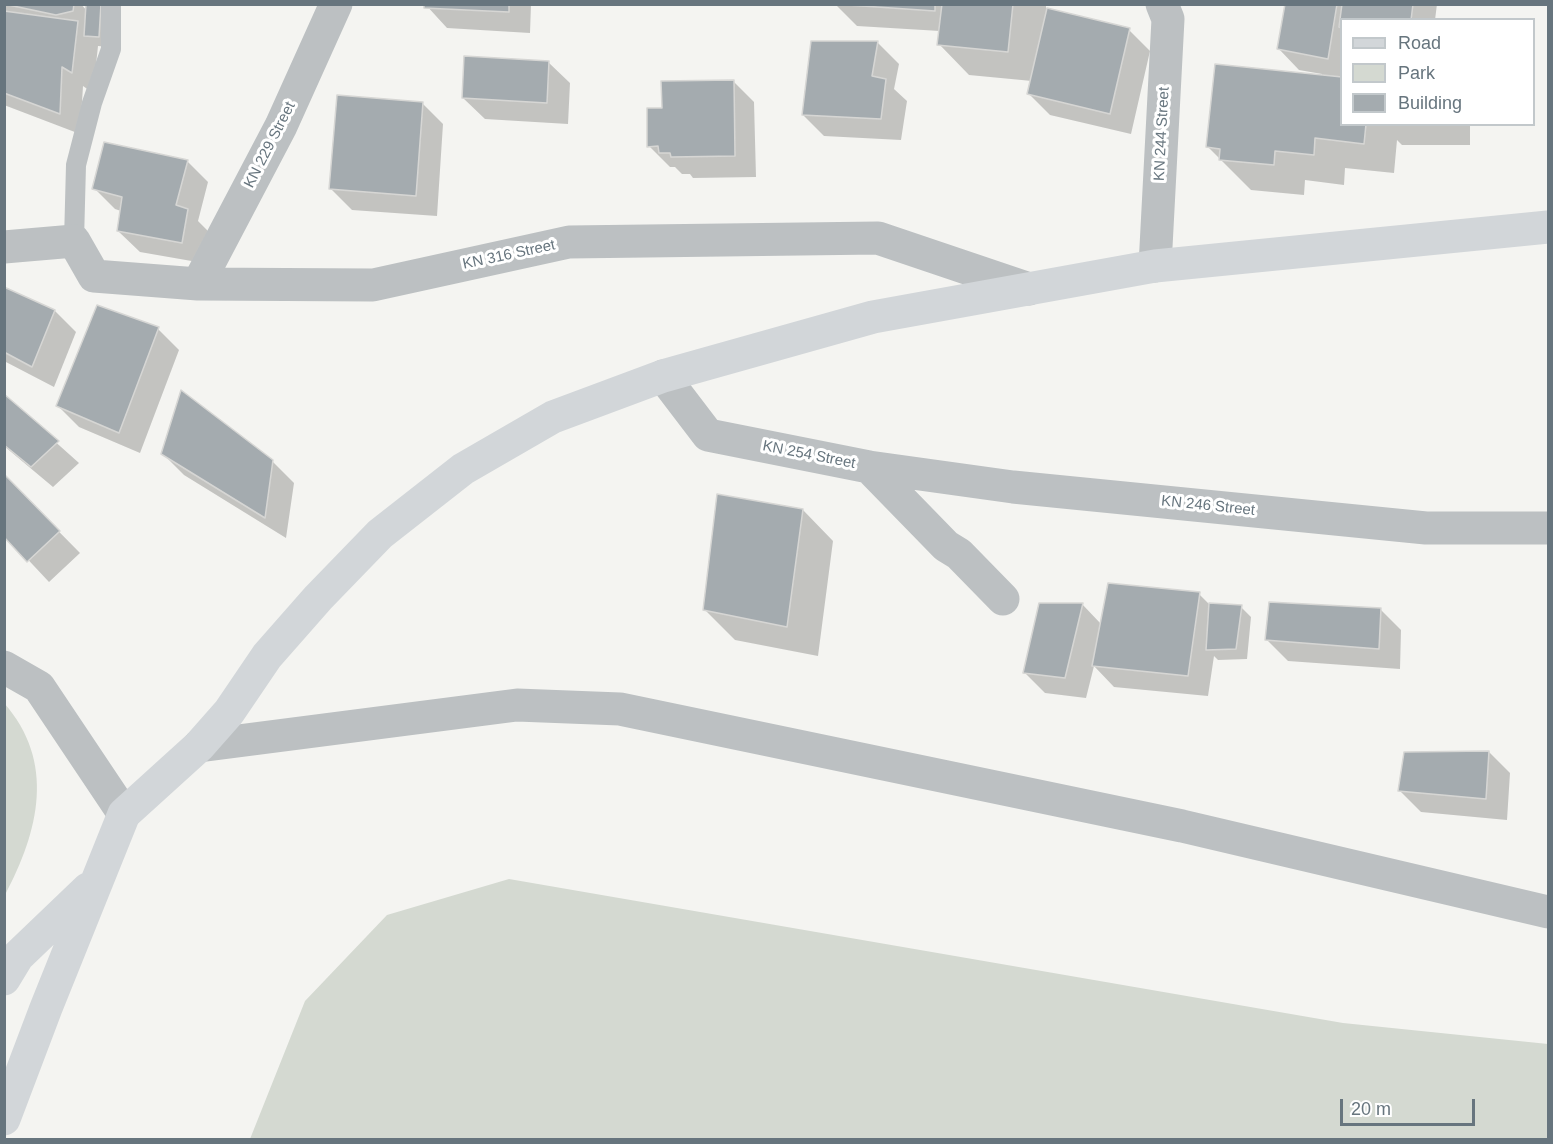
<!DOCTYPE html>
<style>
body{margin:0}
#map{position:relative;width:1553px;height:1144px;overflow:hidden;background:#f4f4f1;font-family:Arial,sans-serif}
canvas{display:block}
.frame{position:absolute;inset:0;border:6px solid #67757e;pointer-events:none}
.legend{position:absolute;left:1340px;top:18px;width:195px;height:108px;box-sizing:border-box;background:#fff;border:2px solid #c2c8cb;margin:0;padding:8px 10px;list-style:none;font-size:18px;color:#67757e}
.legend li{display:flex;align-items:center;gap:12px;height:30px}
.legend b{width:30px;border:2px solid #c2c8cb}
.scale{position:absolute;left:1340px;top:1099px;width:135px;height:27px;box-sizing:border-box;border:3px solid #67757e;border-top:0;padding-left:8px;font-size:18px;line-height:21px;white-space:nowrap;color:#67757e;-webkit-text-stroke:4px #fff;paint-order:stroke}
</style>
<div id="map">
<canvas width="1553" height="1144"></canvas>
<div class="frame"></div>
<ul class="legend">
<li><b style="height:8px;background:#d2d6d9"></b>Road</li>
<li><b style="height:16px;background:#d4d9d1"></b>Park</li>
<li><b style="height:16px;background:#a4abaf"></b>Building</li>
</ul>
<div class="scale">20 m</div>
</div>
<script>
const context = document.querySelector('canvas').getContext('2d');
context.lineJoin = 'round';
function fillPath(path, color) { context.fillStyle = color; context.fill(path, 'evenodd'); }
function stroke(path, color, width, dash) { context.strokeStyle = color; context.lineWidth = width; context.lineCap = dash ? 'butt' : 'round'; context.setLineDash(dash || []); context.stroke(path); }
function label(font, color, halo, rows, align = 'center') {
  context.font = font + ' Arial,sans-serif'; context.lineWidth = 6; context.setLineDash([]); context.textBaseline = 'middle'; context.strokeStyle = halo; context.fillStyle = color; for (const [text, x, y, turn = 0] of rows) {
    context.save(); context.translate(x, y); context.rotate((+turn || 0) * Math.PI / 180); context.textAlign = isNaN(turn) ? turn : align; if (halo) context.strokeText(text, 0, 0); context.fillText(text, 0, 0); context.restore();
  }
}
fillPath(new Path2D(`
 M4 703C56 762 39 831 5 895Z
 M509 879 1343 1023 1548 1044V1139H250L305 1001 387 915Z`), '#d4d9d1');
fillPath(new Path2D(`
 M4 4H81L87 11 88 4H111L109 47 98 46 93 93 83 86 80 134 4 105Z
 M425 4H531L530 33 447 28Z
 M1046 4V10L1129 30 1150 51 1131 134 1050 115 1029 94 1032 81 969 75 939 44 940 31 857 26 836 5Z
 M1286 4H1437L1435 20H1342V124H1470V145H1402L1397 140 1394 173 1345 168 1344 185 1305 180 1304 195 1251 190 1208 147 1322 76V74L1299 70 1278 48Z
 M812 42 878 43 899 64 894 89 907 101 901 140 824 136 803 115Z
 M548 62 570 83 568 124 485 119 463 98Z
 M733 81 754 102 756 177 693 178 690 174H682L675 167H670L649 146 663 110Z
 M422 103 443 124 437 216 352 210 331 189Z
 M187 161 208 182 198 221 209 232 203 263 140 252 118 231 121 211 115 209 94 188Z
 M4 289 55 311 76 332 54 387 4 361Z
 M158 329 179 350 140 453 79 427 58 406Z
 M4 396 79 463 53 487 4 446Z
 M163 454 272 461 294 483 286 538 184 475Z
 M4 476 80 553 49 582 4 534Z
 M803 510 833 541 818 656 735 640 704 609Z
 M1199 594 1210 605 1241 607 1251 617 1247 659 1218 660 1214 656 1208 696 1114 687 1094 666 1086 698 1045 693 1024 672 1082 604 1101 624Z
 M1380 609 1401 630 1400 669 1288 661 1267 640Z
 M1489 752 1510 773 1507 820 1421 812 1400 791Z`), '#0003');
const building = new Path2D(`
 M4 4H74L73 11 56 15Z
 M86 4H101L99 37 84 36Z
 M424 4H509V12L424 8Z
 M834 4H935V11Z
 M942 4H1013L1008 52 937 45Z
 M1285 4H1337L1328 59 1277 49Z
 M1342 4H1413L1411 20H1342V28L1339 27Z
 M1047 8 1130 28 1110 114 1027 94Z
 M4 11 78 21 72 73 62 67 60 114 4 93Z
 M811 41H878L872 76 886 79 881 119 802 115Z
 M464 56 549 61 547 103 462 98Z
 M1215 64 1342 77V124H1366L1364 144 1315 138 1314 155 1275 151 1274 165 1219 160 1220 149 1206 147Z
 M734 80 735 156 671 157 670 153H659L658 146 647 147V108H662L661 81Z
 M337 95 423 102 416 196 329 189Z
 M104 142 188 160 176 205 188 209 182 243 117 231 122 197 92 189Z
 M4 287 55 310 32 367 4 352Z
 M97 305 159 327 119 433 56 406Z
 M181 390 273 460 265 518 161 454Z
 M4 394 59 441 31 467 4 445Z
 M4 474 60 531 27 562 4 537Z
 M717 494 803 509 787 627 703 610Z
 M1108 583 1200 592 1188 676 1092 666Z
 M1269 602 1381 608 1379 649 1265 640Z
 M1039 603H1083L1065 678 1023 673Z
 M1209 603 1242 605 1236 649 1206 650Z
 M1489 751 1486 799 1398 791 1404 752Z`);
fillPath(building, '#a4abaf');
stroke(building, '#d6d6d4', 1.5);
stroke(new Path2D(`
 M74 241 76 165 92 103 111 49V4`), '#bcc0c2', 20);
stroke(new Path2D(`
 M4 247 74 241 94 276 198 284 373 285 569 242 878 238 1029 289
 M1155 266 1168 19 1162 4
 M198 284 281 126 336 4
 M663 376 708 435 869 467 946 546 959 554 1003 599
 M869 467 1013 487 1426 528H1548
 M4 667 39 687 124 814
 M199 746 517 705 620 709 1182 826 1548 912`), '#bcc0c2', 33);
stroke(new Path2D(`
 M4 979 18 956 88 889
 M4 1119 46 1008 124 814 199 746 229 712 267 656 318 598 380 534 463 469 553 417 663 376 873 317 1155 266 1548 227`), '#d2d6d9', 33);
label('15px', '#67757e', '#fff', [
 ["KN 244 Street",1162,134,-87],
 ["KN 229 Street",270,145,-63],
 ["KN 316 Street",509,255,-12],
 ["KN 254 Street",809,455,11],
 ["KN 246 Street",1208,506,6]
]);
</script>
